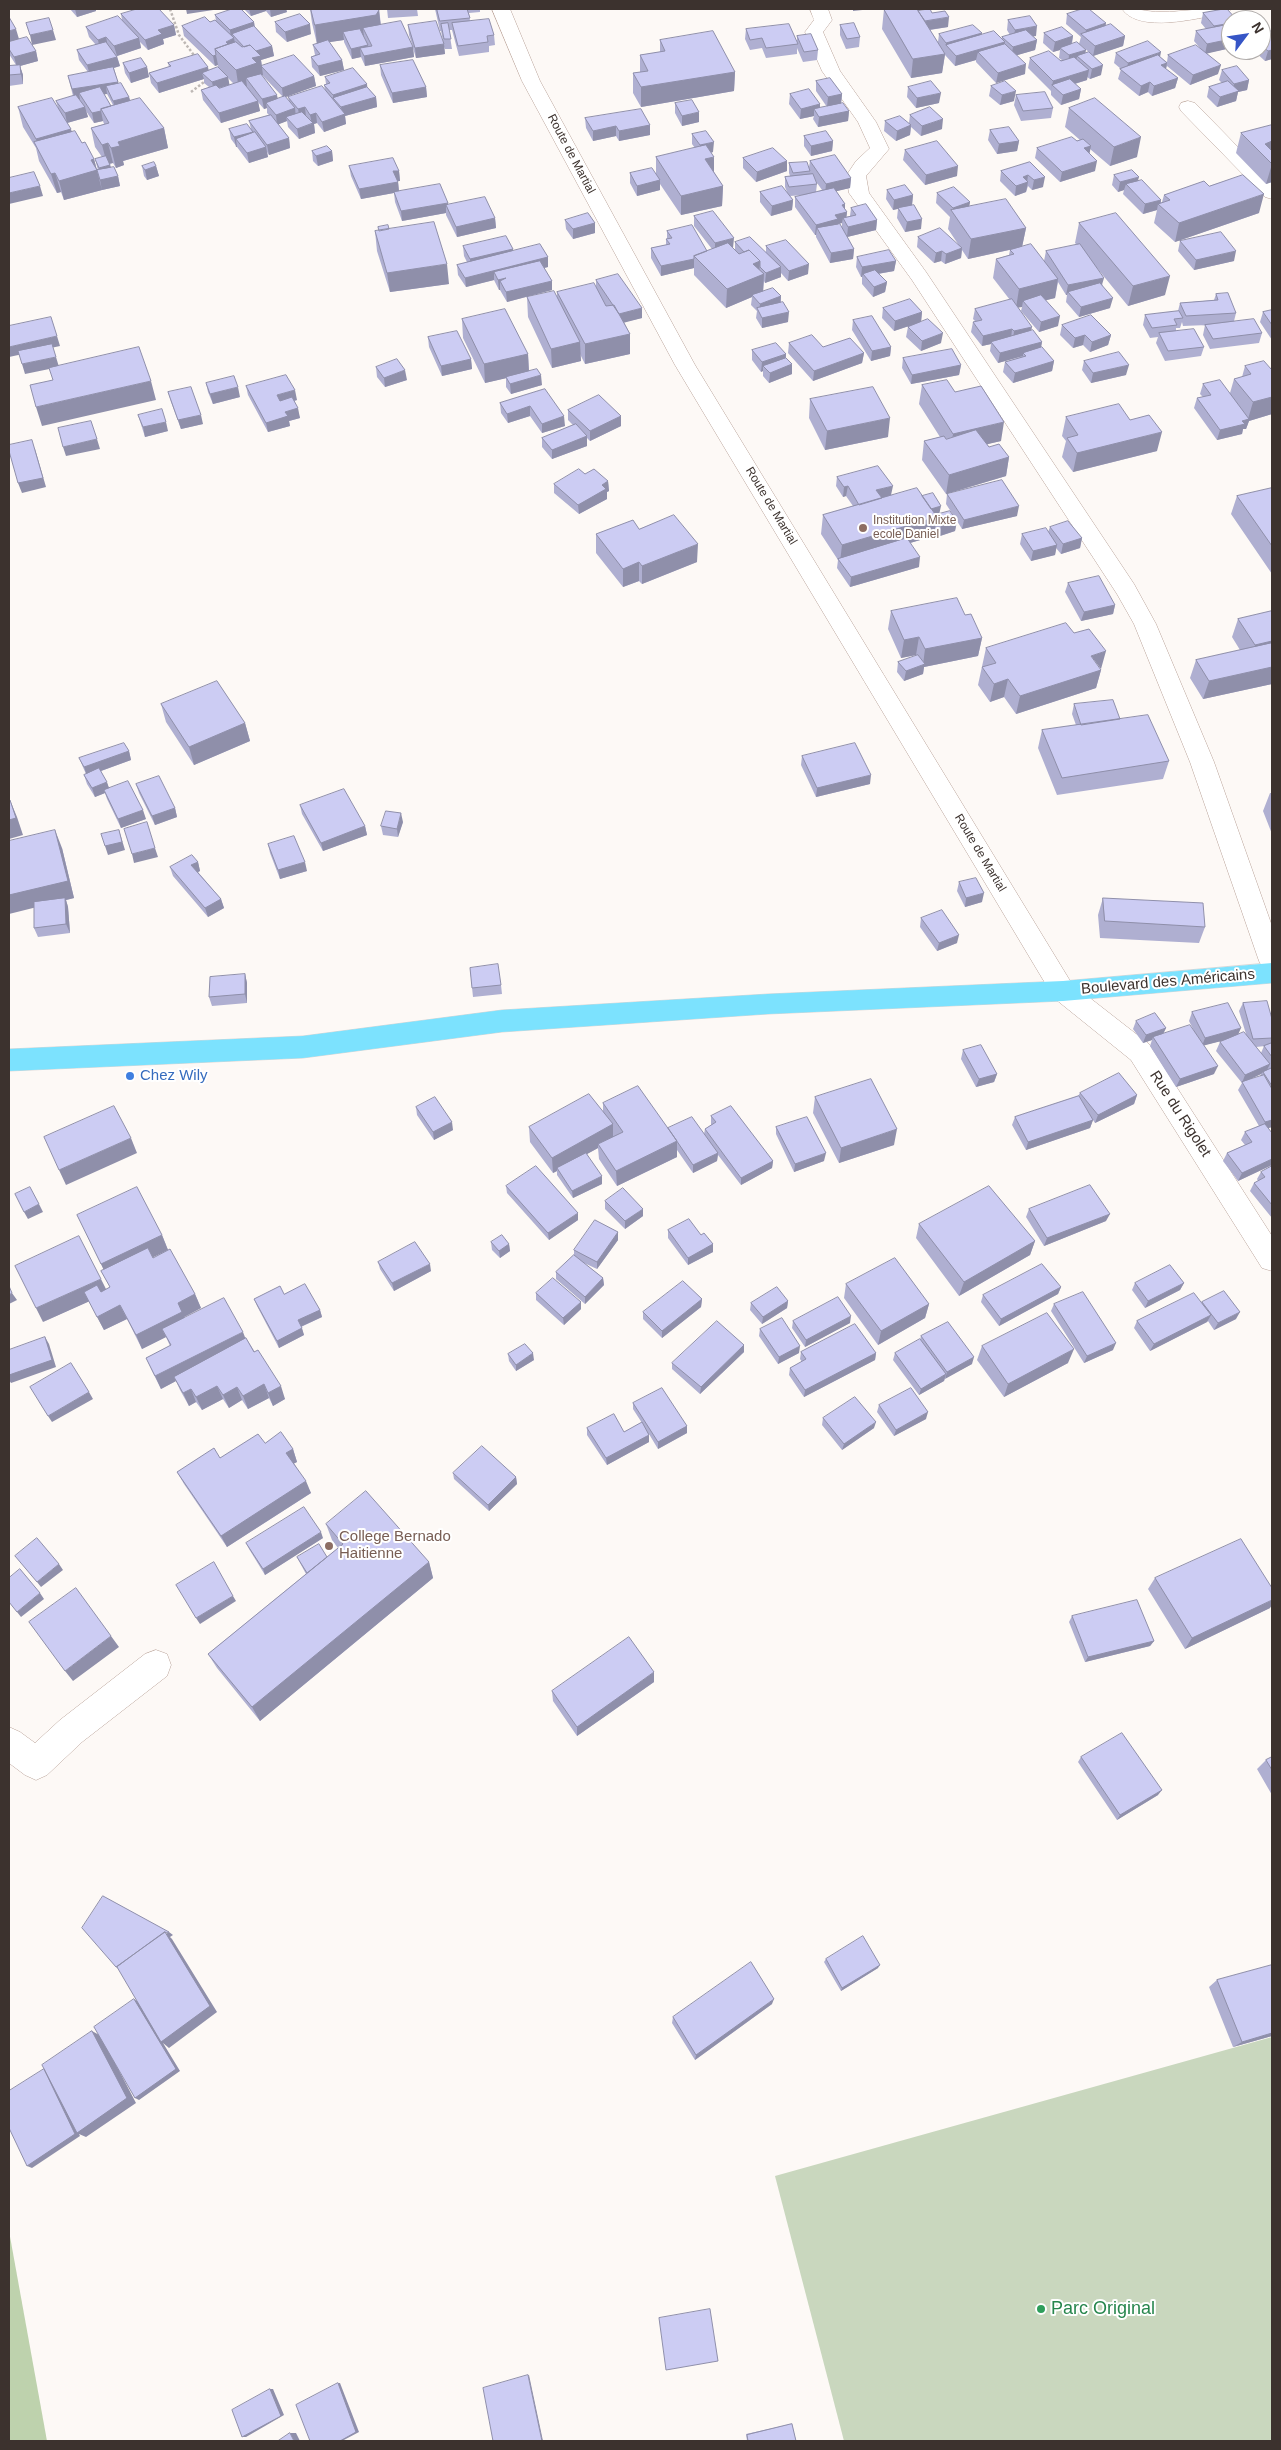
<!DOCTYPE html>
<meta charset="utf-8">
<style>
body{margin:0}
#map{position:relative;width:1281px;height:2450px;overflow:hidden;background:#fdf9f6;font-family:Arial,sans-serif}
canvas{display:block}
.frame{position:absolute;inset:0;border:10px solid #3c322e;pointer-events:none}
.north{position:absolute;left:1221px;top:10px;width:50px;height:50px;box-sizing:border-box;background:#fff;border:1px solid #b1adab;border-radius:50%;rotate:59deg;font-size:14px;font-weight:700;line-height:20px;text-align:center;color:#3c322e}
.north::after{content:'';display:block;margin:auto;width:18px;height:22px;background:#3655c6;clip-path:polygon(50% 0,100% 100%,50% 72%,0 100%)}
</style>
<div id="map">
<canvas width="1281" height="2450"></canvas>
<div class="frame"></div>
<div class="north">N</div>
</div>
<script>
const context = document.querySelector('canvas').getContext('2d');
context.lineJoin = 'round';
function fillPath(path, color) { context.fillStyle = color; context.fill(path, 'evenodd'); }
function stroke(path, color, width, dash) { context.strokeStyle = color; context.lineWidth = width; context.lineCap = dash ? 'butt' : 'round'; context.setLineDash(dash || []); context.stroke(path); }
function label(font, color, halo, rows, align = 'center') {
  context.font = font + ' Arial,sans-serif'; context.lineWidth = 4; context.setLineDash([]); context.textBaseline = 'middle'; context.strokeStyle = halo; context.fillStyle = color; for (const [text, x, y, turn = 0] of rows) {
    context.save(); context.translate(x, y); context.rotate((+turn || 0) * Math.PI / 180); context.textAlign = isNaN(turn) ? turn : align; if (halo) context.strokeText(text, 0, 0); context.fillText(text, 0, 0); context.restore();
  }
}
fillPath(new Path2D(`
 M1272 2037V2441H844L775 2176Z`), '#c9d7be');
fillPath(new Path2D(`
 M9 2231 47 2441H9Z`), '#bed2ad');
const minor = new Path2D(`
 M492 9H510L540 81 695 365 1072 984 1149 1044 1272 1236V1271L1262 1268 1131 1060 1054 998 675 365 522 81Z
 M810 9H828L832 20 823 32 840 71 876 122 889 149 866 176 869 193 926 272 1134 584 1156 624 1214 762 1272 926V971L1263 968 1259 961 1190 762 1134 624 1117 594 912 280 849 193 846 176 856 161 870 148 858 122 822 71 805 32 814 20Z
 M1122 9C1135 8 1147 12 1161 12 1184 12 1207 7 1231 9L1228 13 1222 14C1197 18 1139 34 1122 9Z
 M1188 101 1195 103 1272 182V199L1265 197 1181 111 1179 107 1181 103Z
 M156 1650 167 1654 171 1665 167 1676 82 1742 47 1775 36 1780 25 1775 9 1763V1727L20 1732 35 1743 60 1720 145 1654Z`);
const major = new Path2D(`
 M1272 963V983L1063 1001 768 1014 502 1032 303 1058 9 1071V1049L303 1036 502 1010 768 994 1063 981Z`);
stroke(minor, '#b9a298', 1);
stroke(major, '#d8d6d5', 1);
stroke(new Path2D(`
 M170 9 179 35 196 58
 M191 92 208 79`), '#beb8b5', 2.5, [2.5, 2]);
fillPath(minor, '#fff');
fillPath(major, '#7ce2fe');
fillPath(new Path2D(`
 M70 9H96V11L77 17Z
 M244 9H286L287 12 271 17 266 11 251 16Z
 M310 9H379L381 25 413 47 409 35 408 25 443 41 441 31H440L435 9H480V12L469 13 470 21 494 35 495 45 489 46V52L459 56 452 30H449L452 49H445L444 47 445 54 416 58 413 48 414 57 365 66 361 57 352 59 344 42V40L329 42 342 60 344 70 320 76 312 67 311 57 315 55 313 45 317 44 312 23Z
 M387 9H417L418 16 388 18Z
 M884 9 918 11 932 13 948 27 930 30 938 42 939 34 982 33 981 35 1002 39V37L1010 35 1007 30 1008 20 1036 36H1033L1037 40 1035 50 1017 55 1025 74 996 83 976 62V60L955 66 945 55 942 73 911 78 882 29Z
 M1224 9 1231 48 1207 53 1218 74 1190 85 1167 66 1166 69 1178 78 1175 88 1152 96 1148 92 1139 96 1118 79 1121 69 1114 63 1116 53 1160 57 1167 62 1168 55 1200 48 1194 41 1196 31 1206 29 1201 23 1203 13Z
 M121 14 174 25 176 35 163 39 164 44 148 50 140 42 141 48 117 56 120 66 114 68 118 83 129 97 130 100 164 128 168 148 123 161 124 165 116 168 113 163 110 164 111 168 118 176 120 186 102 190V189V190L64 200 61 192 57 193 39 161 36 148 23 127 18 107 58 108 56 101 73 96 68 76 88 72 79 60 77 50 96 45 89 37 86 27 122 20ZM104 94H107L113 105 111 106ZM86 111 94 123 103 121 104 124 91 128 95 147 102 157 95 159 98 170H97L94 159 82 143 72 132 67 123 88 117Z
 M1067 14 1106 23 1105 26 1125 36 1123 46 1093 56 1101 75 1090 79 1087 77V80L1075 84 1081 89 1079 99 1061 105 1051 95V91L1028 68 1030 58 1062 60 1059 58 1060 50 1053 52 1043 43 1044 33 1073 36 1072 44 1085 53 1089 52 1079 44 1081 37 1066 24Z
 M215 15 254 22 255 27 272 46 274 56 261 60 262 66 314 76 316 86 285 97 289 101 288 97 325 90 324 85 326 84 325 77 367 84V87L376 97 377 107 345 116 346 124 324 132 317 123 314 124 315 133 299 139 288 127 287 121 278 124 289 138 290 148 269 155 267 152 268 157 249 163 231 139 229 129H251L249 121 269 115 267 113V108L264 109 258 102 260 111 221 123 203 100 201 90 209 87 204 83V79L159 93 151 83 149 73 169 67 168 63 209 70 218 67V65L215 66 184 36 182 26 216 21ZM263 75V76L283 97 278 99 262 76ZM228 78 234 84 229 85Z
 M275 22 311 34 287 42 276 32Z
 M840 25 860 37 859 47 846 49 840 35Z
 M746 29 797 42V36L818 50 817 60 803 62 797 48V54L766 58 762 48 750 50 745 39Z
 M1272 31V59L1265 61 1253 50H1261V34Z
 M660 40 735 72 734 91 641 107 633 93V73L640 72V55L660 52Z
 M9 42 36 51 38 61 20 66 23 75V84L9 86V66L16 65 9 54Z
 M123 63 147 67 149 77 131 83 125 73Z
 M380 65 426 87 427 97 393 103 381 75Z
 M1222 70 1249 80 1247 90 1238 92 1236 101 1217 107 1207 97 1209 87 1222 83 1219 80Z
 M816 81 842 94 841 104 849 111 848 121 818 127 813 119 814 116 800 119 789 104 790 94 820 104V108L827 107 816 91Z
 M991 86 1014 101 1000 105 989 96Z
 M908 87 939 103 916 108 907 97Z
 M1016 95 1053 108 1051 118 1021 121 1014 105Z
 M675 103 699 122 682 126 675 113Z
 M1069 108 1137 157 1110 166 1090 149 1089 153 1095 171 1060 182 1035 158 1037 148 1080 140 1065 127Z
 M910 115 942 129 921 136 911 127 910 135 896 141 884 131 885 121 909 123Z
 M585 118 650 125V135L619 141 616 136 593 141 586 128Z
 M1272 125V182L1266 184 1236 153 1241 133Z
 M990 130 1019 141 1017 151 997 154 988 140Z
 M692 134 713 152 711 153 714 172 723 186 722 206 681 215 660 184V190L637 196 630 183V173H656V157L695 148 692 144Z
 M804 136 833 141 832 151 811 156 804 146Z
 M905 150 957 176 925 185 903 160Z
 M312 151H332L333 161 318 166 313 161Z
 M743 158 787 161V171L756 182 743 168Z
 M810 161 851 178 850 188 836 191 845 204V209L847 212 846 217 850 216 851 208 877 220 876 230 847 237 854 249 853 259 830 263 816 237V235H815L795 207V197L804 195 790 196 793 200 792 210 771 216 760 202V192H787L785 187V177L790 176 789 173V163L809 167ZM815 180 822 190 816 192 817 184ZM842 223V227L838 225V224Z
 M1030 162 1043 187 1032 190 1028 186 1026 192 1015 196 1000 181 1001 171Z
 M142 166H156L159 176 147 180 144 176Z
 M349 166 399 171 400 181H398L399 191 495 218 496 228 457 237 446 215V213L402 221 395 202 394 193 361 199 351 176Z
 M1114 175 1138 181 1161 200V203L1162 202 1164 195 1209 186 1259 213 1175 242 1154 223 1157 210 1143 214 1123 194 1124 190 1118 192 1112 185Z
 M887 190 913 195 912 205 921 229 905 232 897 218 898 209 893 210 886 199Z
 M937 193 970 202 969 206 1026 228 1022 247 1044 261 1046 251 1077 245 1075 243 1079 223 1165 295 1128 306 1097 268 1110 308 1079 317 1066 302 1067 295H1066L1058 282 1055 298 1046 300 1058 326 1039 332 1021 311 1022 307H1018L1031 331 1042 342 1041 347 1054 361 1052 371 1013 383 1003 372 1005 362 1023 356 998 363 990 351 991 344 982 346 971 332 973 322 975 321 973 319 975 309 1010 300 993 278 996 259 1009 255 1010 250 1014 249 968 259 962 250 961 258 945 264 941 261 934 263 917 247 918 237 958 244 948 229 950 217 936 203Z
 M694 216 733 248 735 250V242L766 252V246L808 274 788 281 781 273V277L765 283 764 281 763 291 781 296V303L788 322 762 328 756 318 757 311 751 305 752 297 726 308 694 275V268L661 276 651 258V248L666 245V239H667V231L707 251 712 249 694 226Z
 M565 220 595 223V233L573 239 566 229Z
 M375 231 449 284 390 292 377 251Z
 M1180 241 1234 261 1194 270 1178 251Z
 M463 246 513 249V251L548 257V267L544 268 552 281V290L507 302 500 290H499L494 280 466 287 458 275 457 265 467 262 464 256Z
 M857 257 896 261 894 271 878 274 887 282 885 292 873 297 862 284V277H861L856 267Z
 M596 280 642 318 624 322 630 334V354L585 364 580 354 581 361 552 368 528 317 527 297 557 298V292L596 288Z
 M1216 294 1236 313 1234 321 1262 333 1259 343 1210 349 1203 335 1205 325H1207L1183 326 1182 322 1180 328H1176V331L1204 347 1201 356 1165 361 1156 343 1158 337 1150 338 1143 325 1145 315 1178 311 1180 303 1214 300Z
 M883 308 922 312 921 322 941 343 921 351 906 337 908 327 909 326 894 331 882 318Z
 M1272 310V340L1260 322 1263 312Z
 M462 319 528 354 529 371 542 385 511 394 506 387V378L485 383 463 338Z
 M853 320 891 347 890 356 871 361 852 330Z
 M1062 325 1111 335 1108 345 1090 352 1083 345 1073 348 1060 335Z
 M428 337 471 359 472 369 442 376 429 347Z
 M789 343 864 353 862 363 813 381 788 353Z
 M752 350 786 354V358L792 374 769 383 763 376V371L761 372 752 360Z
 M903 358 961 365 959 375 911 384 902 368Z
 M1084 361 1126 375 1091 383 1082 370Z
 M1245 366 1272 368V414L1249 421 1246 429H1243L1242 434 1217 440 1194 408 1197 398 1203 397 1200 394 1203 384 1230 393 1234 379 1242 377Z
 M376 367 407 380 385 387 377 377Z
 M206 383 240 397 213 404 208 392Z
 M922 385 955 392 1001 441 987 444 989 447 1009 457 1006 476 946 494 922 460 924 441 940 437 919 404Z
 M246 386 297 400 294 401 300 418 289 421 290 426 268 432 248 395Z
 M545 389 565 426 542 433 530 416 508 423 501 413 500 403Z
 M168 392 203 424 181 429 171 402Z
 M810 399 888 437 825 450 809 418Z
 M568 410 621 416V426L590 441 587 438V446L552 459 542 447V438L573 425 568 420Z
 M138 415 168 431 145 437Z
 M1066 417 1130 420 1157 451 1073 472 1062 457 1066 441 1062 436Z
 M837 477 891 495 922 496 940 514 957 521 946 504 947 494 1017 516 962 529 957 521 955 531 940 536 935 529 934 536 910 543 919 567 850 587 837 568 838 560 821 534 823 515 853 506 846 496 843 497 836 486Z
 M608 481 609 491 607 492V499L579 514 554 493V484Z
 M1272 488V574L1231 514 1237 496Z
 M1050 527 1082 538 1080 548 1061 554 1056 548 1055 555 1031 561 1020 544 1022 534 1048 532Z
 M639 529 697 562 642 584 639 581 623 587 596 553V534Z
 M1068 583 1115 605 1113 614 1081 621 1065 592Z
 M891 611 965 615 982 638 978 656 924 667 923 674 904 681 897 672 898 662 917 656 916 655 901 658 888 629Z
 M1272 611V684L1203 699 1190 678 1196 660 1240 650 1232 637 1238 619Z
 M986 648 1100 669 1101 670 1096 688 1016 714 1004 697 990 702 978 685Z
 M161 704 245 723 250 741 194 765 166 722Z
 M1074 704 1120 719 1169 761 1163 779 1057 795 1038 748 1042 730 1076 725 1072 714Z
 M129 751 131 760 101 771 109 788 146 819 121 828 107 799 105 793 95 797 87 784 84 775 86 774 79 758Z
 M802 756 870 784 816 797 801 765Z
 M136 784 175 808 177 817 155 825 139 793Z
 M1270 793H1272V834L1263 811Z
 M300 805 365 826 367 835 323 851 302 814Z
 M403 822 398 837 383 835 381 826Z
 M268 844 307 871 280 879 270 853Z
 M62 848 74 898 66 900 68 907 70 933 38 937 34 928Z
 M198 862 200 871 198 872 221 899 224 908 208 917 173 876 170 867Z
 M959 882 982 902 965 907 957 891Z
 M1103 898 1205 927 1199 943 1100 938 1098 915Z
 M921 918 957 943 937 951 920 927Z
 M470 968 501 985 502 994 473 997Z
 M245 974 247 983V1003L212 1006 209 997Z
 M1243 1003 1271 1015 1272 1013V1127L1268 1128 1272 1165 1238 1181 1223 1161 1227 1153 1245 1145 1241 1140 1245 1132 1259 1126 1238 1090 1242 1083 1216 1051 1220 1042 1225 1040 1204 1045 1214 1074 1176 1087 1150 1046 1152 1040 1143 1043 1133 1029 1136 1021 1166 1028 1163 1034 1194 1031 1189 1021 1192 1012 1239 1034H1246L1239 1011ZM1264 1046 1261 1053 1256 1047 1265 1046ZM1261 1074 1260 1077 1246 1081Z
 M963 1050 997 1074 994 1082 976 1087 961 1059Z
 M1080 1093 1137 1095 1134 1104 1095 1123 1093 1120 1090 1128 1026 1150 1012 1125 1015 1117 1078 1096Z
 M815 1097 894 1145 839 1163 813 1113Z
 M603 1103 668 1128 704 1134 705 1129 711 1125V1116L773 1161 772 1168 741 1185 718 1155 717 1161 693 1173 677 1150V1157L617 1186 599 1159 598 1148 587 1154 602 1184 573 1198 557 1175V1171L553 1173 530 1142 529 1127 603 1112Z
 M416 1107 453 1130 434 1140 417 1115Z
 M776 1127 824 1161 794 1172 776 1134Z
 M1272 1166V1218L1250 1191 1254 1183 1258 1181 1257 1179 1261 1172Z
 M506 1186 578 1220 549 1240 507 1193Z
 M605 1201 643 1216 625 1229 605 1209Z
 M1029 1209 1106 1221 1044 1246 1026 1217Z
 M77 1215 162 1235 168 1250 153 1257 195 1294 201 1308 184 1317 185 1318 246 1338 285 1399 273 1406 269 1398 248 1409 242 1400 229 1408 223 1399 202 1410 196 1402 189 1406 180 1390 176 1381 161 1389 152 1371 146 1358 170 1346 166 1337 142 1349 127 1319 104 1330 89 1301 43 1322 110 1287 101 1271 104 1270Z
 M919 1224 1035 1241 1030 1255 959 1296 916 1238Z
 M668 1230 701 1235 713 1244V1252L688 1265 668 1238Z
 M618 1232V1240L597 1269 584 1263 603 1278 604 1285 585 1304 556 1279V1272L574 1255V1250Z
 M491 1242 509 1244 510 1251 500 1258 492 1250Z
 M378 1262 431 1271 394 1291 380 1269Z
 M1135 1283H1184L1180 1290 1145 1308 1132 1290Z
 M846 1284 929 1304 925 1318 878 1345 844 1298Z
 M1061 1287 1058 1294 999 1326 981 1302 983 1295Z
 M536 1293 581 1302V1309L564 1325 536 1300Z
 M284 1294 320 1310 322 1317 301 1327 304 1335 279 1348 257 1306 254 1299Z
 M702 1299 701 1307 662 1338 643 1319V1312Z
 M788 1301 787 1308 762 1324 750 1310 751 1303Z
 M1202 1302 1236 1319 1214 1330 1208 1321 1207 1322 1150 1351 1134 1328 1137 1321 1202 1303Z
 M1054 1304 1113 1350 1084 1363 1051 1311Z
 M793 1321 850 1323 805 1347 792 1328Z
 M760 1329 799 1353 778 1364 759 1336Z
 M921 1336 972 1364 945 1378 944 1381 919 1395 893 1360 895 1353 920 1340Z
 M744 1345V1352L700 1394 672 1369V1363Z
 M982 1346 1068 1363 1004 1397 977 1360Z
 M801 1352 876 1353 875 1360 804 1397 789 1375 790 1368 802 1362 800 1359Z
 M508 1354 534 1360 516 1371 509 1361Z
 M633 1403 687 1426V1433L658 1449 649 1434V1442L607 1465 587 1435V1428L624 1432 642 1423 633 1409Z
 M879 1405 926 1419 894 1436 877 1412Z
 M823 1418 874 1428 842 1450 822 1425Z
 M265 1443 293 1449 297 1462 294 1463 311 1493 227 1547 184 1484 177 1472Z
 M453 1473 516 1477 517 1484 489 1511 454 1479Z
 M326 1524 429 1562 433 1578 260 1721 217 1668 208 1654 306 1574 300 1563 297 1557H327L338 1548 332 1540Z
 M323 1538 265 1575 249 1549 246 1543Z
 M1155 1578 1270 1608 1185 1649 1148 1589Z
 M1072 1616 1154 1641 1150 1646 1085 1662 1069 1622Z
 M654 1682 577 1736 553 1701 552 1691Z
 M1081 1757 1158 1795 1117 1820 1078 1762Z
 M1272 1757V1795L1257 1769 1266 1760Z
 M826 1959 878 1968 841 1991 824 1962Z
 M1272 1965V2036L1233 2047 1209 1987 1217 1980Z
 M772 2004 695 2060 672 2023 673 2017Z
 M791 2424H792L796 2441H747L746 2434Z`), '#afafd1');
fillPath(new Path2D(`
 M75 9H96V11L77 17Z
 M186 9H220L187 14Z
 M249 9H266V11L251 16Z
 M270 9H286L287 12 271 17Z
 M853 9H872L853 11Z
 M379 10 381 29 363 28 364 37 347 39 343 32 344 40 317 44 315 25Z
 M949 17 948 27 921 31 922 22Z
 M254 22 255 32 232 34 233 39 234 38 236 48 233 50 226 42 231 40 230 30Z
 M1106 23 1104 33 1085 37 1086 30Z
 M1231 23V32L1212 36 1214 26Z
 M310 24 311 34 287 42 285 32Z
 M174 25 176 35 163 39 164 44 148 50 145 40 158 30Z
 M1037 26 1036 36 1013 40 1015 30Z
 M16 29 19 39 9 42V31Z
 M53 30 56 40 32 45 30 35Z
 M982 33 980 43 946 45V43Z
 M1073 36 1071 46 1060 48V50L1053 52 1055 42Z
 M1125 36 1123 46 1093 56 1095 46Z
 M106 37 108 47 100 50 98 40Z
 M139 38 141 48 117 56 114 46Z
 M1231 39V48L1205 54 1207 44Z
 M1037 40 1035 50 1011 57 1013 47Z
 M1005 42 1003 52H978L976 60 955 66 956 56Z
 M444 44 445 54 416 58 415 48Z
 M368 45 369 55 360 48 361 57 352 59 351 49Z
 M272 46 274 56 261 60 263 75 246 78 247 87 239 90 236 70 249 53Z
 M413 47 414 57 365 66 364 56Z
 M1086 50 1084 60 1077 56 1076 63 1068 65 1069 55Z
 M1272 50V59L1265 61 1268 51Z
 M36 51 38 61 20 66 23 75V84L21 74 17 67 14 57Z
 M1161 52 1159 62 1126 73 1128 63Z
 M945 54 942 73 911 78 913 59Z
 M216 55 218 65 215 66 213 56Z
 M117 57 120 66 90 75 87 65Z
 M342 60 344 70 320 76 318 66Z
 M1167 63 1165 73 1161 65Z
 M1026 64 1025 74 996 83 998 73Z
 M1103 65 1101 75 1090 79 1092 69Z
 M1221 65 1218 74 1190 85 1193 75Z
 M147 67 149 77 131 83 129 73Z
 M208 67 210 77 202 73 204 79 159 93 157 83Z
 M1089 70 1087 80 1057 89 1052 85 1051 91 1053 81Z
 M735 72 734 91 641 107V87Z
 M314 76 316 86 283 98 282 88Z
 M228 77 230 87 214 92 212 82Z
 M1178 78 1175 88 1152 96 1154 86Z
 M1249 80 1247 90 1238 92 1236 101 1217 107 1220 97 1232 93 1234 84Z
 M118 82 120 92 106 86 107 94 82 98 79 93 80 99H75L72 89Z
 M1150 82 1148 92 1139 96 1141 86Z
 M367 84 368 94 333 98 334 105 333 95Z
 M426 87 427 97 393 103 392 93Z
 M1081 89 1079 99 1061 105 1063 95Z
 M1016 91 1014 101 1000 105 1002 95Z
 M941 93 939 103 916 108 917 98Z
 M842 94 841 104 827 107 828 97Z
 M277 95 279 105 266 103 267 108 264 109 262 99Z
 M129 97 132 107 116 111 113 101Z
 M376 97 377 107 345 116 346 124 324 132 322 122 342 115 341 107Z
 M258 101 260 111 221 123 219 113Z
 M820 104V114L814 109V116L800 119 801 109Z
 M85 107 88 117 67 123 65 113Z
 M305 107 306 117 300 119 298 109Z
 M295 108 296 118 286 117 287 121 277 125 276 115Z
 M101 111 103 121 94 123 92 113Z
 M849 111 848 121 818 127 819 117Z
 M699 112V122L682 126V116Z
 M316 113 317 123 314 124 315 133 299 139 297 129 312 124 310 115Z
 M943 119 942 129 921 136 922 126Z
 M650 125V135L619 141V131Z
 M911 125 910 135 896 141 897 131Z
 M616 126V136L593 141V131Z
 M164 128 168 148 123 161 124 165 116 168 111 148 118 142Z
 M71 129 76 149 40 153 36 139Z
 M253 132 255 142 236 139 237 147H236L234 137Z
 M1141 137 1137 157 1110 166 1114 147Z
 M289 138 290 148 269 155 267 145Z
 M833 141 832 151 811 156V146Z
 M1019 141 1017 151 997 154 999 144Z
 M1272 141V151L1265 144Z
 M714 142 713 152 700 155V145Z
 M108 143 113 163 107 164 102 145Z
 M1091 146 1089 156 1084 148Z
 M266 147 268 157 249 163 247 153Z
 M332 151 333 161 318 166 316 156Z
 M714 157V176L705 159Z
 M94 159 102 190 64 200 59 181 91 160Z
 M787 161V171L756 182 757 172Z
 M1097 161 1095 171 1060 182 1062 172Z
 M1272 164V182L1266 184Z
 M110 165 113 175 102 178 99 168Z
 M156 166 159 176 147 180 145 170Z
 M958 166 957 176 925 185 926 175Z
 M393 171H399L400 181H395Z
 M55 173 61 192 57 193 51 174Z
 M1028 175 1027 183 1028 182 1026 192 1015 196 1016 186 1023 177Z
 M118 176 120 186 102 190 100 180Z
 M1045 177 1043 187 1032 190 1034 180Z
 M1139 177 1136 187 1126 184 1124 190 1118 192 1120 182Z
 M851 178 850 188 825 194 826 184Z
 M660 180V190L637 196V186Z
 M398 182 399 192 361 199 359 189Z
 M40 186 43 196 9 204V193Z
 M723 186 722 206 681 215V196Z
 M1264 194 1259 213 1175 242 1179 223Z
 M913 195 912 205 893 210 894 200Z
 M793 200 792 210 771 216 772 206Z
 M1161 200 1160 205 1158 204 1157 210 1143 214 1145 204Z
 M970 202 968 212H953V208Z
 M448 203 449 212 446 205V213L402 221 401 211Z
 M845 204V212H847L846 222 843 218 842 223 838 224 837 229 817 228 816 235H815L816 225 835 215 842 205Z
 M495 218 496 228 457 237 456 227Z
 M922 219 921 229 905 232 907 222Z
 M877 220 876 230 847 237 848 227Z
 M595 223V233L573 239V229Z
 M1026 228 1022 247 968 259 971 239Z
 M734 238 733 248 715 253V243Z
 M962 248 961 258 945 264 946 254Z
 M513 249 514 259 471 269 470 259Z
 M854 249 853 259 830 263 831 253Z
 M942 251 941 261 934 263 936 253Z
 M1236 251 1234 261 1194 270 1196 260Z
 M548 257V267L498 279 494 272V280L466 287 465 278Z
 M694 259V268L661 276V266Z
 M760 261 759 276 764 274 763 293 752 295V297L726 308 727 289 753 264Z
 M896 261 894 271 865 276 863 274 862 277H861L862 267Z
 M447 264 449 284 390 292 387 273Z
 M809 264 808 274 788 281 789 271Z
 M781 267V277L765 283 766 273Z
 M1170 276 1165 295 1128 306 1133 286Z
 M506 278 500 281V290H499L498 280Z
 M1104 278 1101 288 1068 292 1067 295H1066L1068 285Z
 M1058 279 1055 298 1027 305 1023 301 1022 307 1016 308 1019 289Z
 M552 281V290L507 302 506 292Z
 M887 282 885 292 873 297 874 287Z
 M781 296 780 306 759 312 760 304Z
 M1113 298 1110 308 1079 317 1081 307Z
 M642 308V318L619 324V314Z
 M789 312 788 322 762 328V318Z
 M922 312 921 322 894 331 895 321Z
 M1060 316 1058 326 1039 332 1041 322Z
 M1032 327 1030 337 1013 341 1014 331Z
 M1012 329 1011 339 991 342V344L982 346 983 336Z
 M943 333 941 343 921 351 922 341Z
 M630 334V354L585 364V344Z
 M1085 335 1083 345 1073 348 1075 338Z
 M1111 335 1108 345 1090 352 1092 342Z
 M57 336 60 346 9 357V347Z
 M580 342 581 361 552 368 551 349Z
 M1042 342 1040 352 1023 353V356L998 363 1000 353Z
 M891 347 890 356 871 361 872 351Z
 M864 353 862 363 813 381 814 371Z
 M528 354 529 373 485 383 484 364Z
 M786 354 785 364 763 366V371L761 372 762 362Z
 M56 357 59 367 25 374 22 364Z
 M471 359 472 369 442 376 441 366Z
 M1054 361 1052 371 1013 383 1015 373Z
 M792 364V374L769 383 770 373Z
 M961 365 959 375 911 384 912 375Z
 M1129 365 1126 375 1091 383 1093 373Z
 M405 370 407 380 385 387 384 378Z
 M541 375 542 385 511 394 510 384Z
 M151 381 156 400 42 426 36 407Z
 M238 387 240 397 213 404 210 394Z
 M295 390 297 400 278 405 277 395Z
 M1272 397V414L1249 421 1246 429H1243L1242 434 1217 440 1220 430 1242 421 1248 419 1253 402Z
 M530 406V416L508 423 507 414Z
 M298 408 300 418 289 421 290 426 268 432 266 423 285 412Z
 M201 415 203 424 181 429 178 420Z
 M564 416 565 426 542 433V424Z
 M621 416V426L590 441V431Z
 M890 418 888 437 825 450 827 431Z
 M166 422 168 431 145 437 143 427Z
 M1004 422 1001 441 950 453 953 434Z
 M1162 432 1157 451 1073 472 1077 453Z
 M587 436V446L552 459V450Z
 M97 439 100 449 66 456 63 447Z
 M35 449 46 487 22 493 18 483Z
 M1009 457 1006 476 946 494 949 475Z
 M608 481 609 491 607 492V499L579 514 578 505 602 485Z
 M848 486 846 496 843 497 844 487Z
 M893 486 891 495 875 500 876 490Z
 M941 506 939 515 935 517 928 509Z
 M1019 506 1017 516 962 529 964 520Z
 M937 517 934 536 841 563 840 562 842 545Z
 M957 521 955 531 940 536 941 526Z
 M1082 538 1080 548 1061 554 1063 544Z
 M698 544 697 562 642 584V566Z
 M1057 545 1055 555 1031 561 1033 551Z
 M920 557 919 567 850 587 851 577Z
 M639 562V581L623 587V569Z
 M1115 605 1113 614 1081 621 1084 612Z
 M919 637 916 655 901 658 904 640Z
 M982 638 978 656 924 667 923 674 904 681 906 671 923 665 925 649Z
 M1272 641V658L1249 664 1255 645Z
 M1106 651 1101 669 1091 656Z
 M1272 667V684L1203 699 1209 681Z
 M1101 670 1096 688 1016 714 1020 696Z
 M1008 679 1004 697 990 702 994 684Z
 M245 723 250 741 194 765 189 747Z
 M129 751 131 760 87 776 84 767Z
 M871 775 870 784 816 797 817 788Z
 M107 782 110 791 104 790 105 793 95 797 92 788Z
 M10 800 17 817 23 835 9 839V820Z
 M175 808 177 817 155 825 152 816Z
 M143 810 146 819 121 828 118 819Z
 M401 813 403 822 398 837 397 829Z
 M365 826 367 835 323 851 321 843Z
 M55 830 62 848 74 898 66 900 68 907 70 933 66 924 65 900 9 914V895Z
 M119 830 125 850 108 855 105 846Z
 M155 848 158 857 134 863 132 854Z
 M198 862 200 871 194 874 191 865Z
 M305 862 307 871 280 879 278 870Z
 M984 893 982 902 965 907 966 898Z
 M221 899 224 908 208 917 205 908Z
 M959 935 957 943 937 951 939 943Z
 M245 974 247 983V1003L245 994Z
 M1166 1028 1162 1036 1153 1037 1152 1040 1143 1043 1146 1035Z
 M1241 1028 1237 1037 1202 1046 1205 1038Z
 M1270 1064 1266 1072H1263L1261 1074 1242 1083 1245 1075Z
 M1218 1066 1214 1074 1176 1087 1180 1079Z
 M997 1074 994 1082 976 1087 979 1079Z
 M1137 1095 1134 1104 1095 1123 1098 1115Z
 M1093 1120 1090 1128 1026 1150 1028 1142Z
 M1272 1120V1127L1262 1130 1265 1122Z
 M452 1122 453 1130 434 1140 433 1132Z
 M613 1124V1140L598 1144V1148L558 1170 557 1168V1171L553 1173 552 1158Z
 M897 1129 894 1145 839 1163 841 1148Z
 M131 1138 137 1153 66 1185 59 1170Z
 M677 1141V1157L617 1186 616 1171Z
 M718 1153 717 1161 693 1173V1165Z
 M826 1153 824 1161 794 1172 795 1164Z
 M1272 1159V1165L1238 1181 1242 1173Z
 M773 1161 772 1168 741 1185V1178Z
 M602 1176V1184L573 1198 572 1191Z
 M39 1204 43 1212 28 1219 24 1212Z
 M643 1209V1216L625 1229V1221Z
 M578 1213V1220L549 1240 548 1233Z
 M1110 1214 1106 1221 1044 1246 1047 1238Z
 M618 1232V1240L597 1269V1262Z
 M162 1235 168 1250 108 1279 101 1264Z
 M1035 1241 1030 1255 959 1296 964 1282Z
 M509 1244 510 1251 500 1258 499 1251Z
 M713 1244V1252L688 1265V1258Z
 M430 1264 431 1271 394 1291 392 1283Z
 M603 1278 604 1285 585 1304V1297Z
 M101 1279 108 1293 43 1322 36 1308Z
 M1184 1283 1180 1290 1145 1308 1148 1301Z
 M1061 1287 1058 1294 999 1326 1001 1319Z
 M12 1293 17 1300 9 1304V1295Z
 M195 1294 201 1308 184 1317 188 1325 162 1329 166 1337 142 1349 136 1335 178 1303Z
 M702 1299 701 1307 662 1338V1331Z
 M788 1301 787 1308 762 1324 763 1317Z
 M581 1302V1309L564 1325 563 1318Z
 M929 1304 925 1318 878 1345 881 1331Z
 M120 1305 127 1319 104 1330 97 1317Z
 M320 1310 322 1317 300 1327 298 1320Z
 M1240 1312 1236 1319 1214 1330 1218 1323Z
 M1211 1315 1207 1322 1150 1351 1154 1344Z
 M851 1316 850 1323 805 1347 806 1340Z
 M302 1328 304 1335 279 1348 277 1341Z
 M243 1332 248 1345 174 1377 176 1381 161 1389 155 1376Z
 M45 1337 49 1344 56 1367 11 1383 9 1380V1375Z
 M1116 1343 1113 1350 1084 1363 1087 1356Z
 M744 1345V1352L700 1394 701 1387Z
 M800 1346 799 1353 778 1364 779 1357Z
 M1074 1349 1068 1363 1004 1397 1008 1384Z
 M533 1353 534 1360 516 1371V1365Z
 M876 1353 875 1360 804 1397 805 1390Z
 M974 1357 972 1364 945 1379 947 1372Z
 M946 1374 944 1381 919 1395 921 1389Z
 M264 1384 269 1398 248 1409 243 1396Z
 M217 1386 223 1399 202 1410 196 1397Z
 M281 1386 285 1399 273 1406 268 1393Z
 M237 1387 242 1400 229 1408 223 1395Z
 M191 1389 196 1402 189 1406 183 1393Z
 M89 1392 93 1399 52 1422 48 1416Z
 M928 1412 926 1419 894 1436 896 1430Z
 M876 1422 874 1428 842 1450 844 1444Z
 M687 1426V1433L658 1449V1442Z
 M649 1435V1442L607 1465 606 1458Z
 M293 1449 297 1462 291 1465 286 1453Z
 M516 1477 517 1484 489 1511 488 1505Z
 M306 1481 311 1493 227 1547 221 1536Z
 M321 1532 323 1538 265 1575 263 1569Z
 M429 1562 433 1578 260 1721 252 1707Z
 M59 1564 63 1570 41 1587 37 1582Z
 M40 1593 44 1599 21 1617 17 1612Z
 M233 1596 236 1601 200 1624 196 1618Z
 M1272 1600V1605L1270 1608 1185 1649 1192 1638Z
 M111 1636 119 1647 73 1681 65 1671Z
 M1154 1641 1150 1646 1085 1662 1088 1657Z
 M654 1672V1682L577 1736V1727Z
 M1162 1790 1158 1795 1117 1820 1120 1815Z
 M169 1932 173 1935 170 1937 172 1939 217 2012 169 2048 163 2043 180 2071 139 2100 135 2098 134 1999 138 2002 120 1970 116 1967Z
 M880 1965 878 1968 841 1991 842 1988Z
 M774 1999 772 2004 695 2060 696 2055Z
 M92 2031 101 2036 136 2103 86 2137 79 2134 80 2136 32 2168 27 2166 44 2069Z
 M1272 2033V2036L1233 2047 1242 2042Z
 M528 2375H529L543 2441H542Z
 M338 2383H340L359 2432 342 2441H340Z
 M270 2389H273L284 2415 246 2437H242Z
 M290 2433H296L300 2441H294Z`), '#8f8faa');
const building = new Path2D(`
 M137 9H159L174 25 158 30 162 34 145 40 121 14Z
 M232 9H241L254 22 230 30 215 15Z
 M311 9H379V10L376 15 315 25Z
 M437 9H467L470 18 440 21Z
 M884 9H917L945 54 913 59Z
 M930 9 932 13 945 11 949 17 925 21 918 11Z
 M1082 9H1089L1106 23 1086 30 1067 14Z
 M1224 9H1227L1237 20H1231V23L1214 26 1203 13Z
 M300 14 310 24 285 32 275 22Z
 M118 16 139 38 114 46 106 37 98 40 86 27Z
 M1030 16 1037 26 1015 30 1008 20Z
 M9 17 16 29 9 31Z
 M205 17 210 22 215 20 234 38 226 42 228 44 215 49 216 55 213 56 182 26Z
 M49 18 53 30 30 35 26 23Z
 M489 19 494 35 487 36 488 42 458 46 452 23Z
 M401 21 413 47 364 56 360 48 372 46 363 28Z
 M436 21 444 44 415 48 408 25Z
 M448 23 451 39H444L441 24Z
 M854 23 860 37 847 39 840 25Z
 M789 24 798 44 766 48 762 38 750 40 746 29Z
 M1111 24 1125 36 1095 46 1081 34Z
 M1231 24V39L1207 44 1196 31Z
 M973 25 982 33 946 43 939 34Z
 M254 26 272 46 256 51 250 45 244 47 232 34Z
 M1062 27 1073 36 1055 42 1044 33Z
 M360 29 368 45 351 49 343 32Z
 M1026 30 1037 40 1013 47 1002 37Z
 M713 31 735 72 641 87 633 73 648 71 640 55 665 51 660 40Z
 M994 31 1005 42 956 56 946 45Z
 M1272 31V50L1268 51 1261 45V34Z
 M811 34 818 50 804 52 797 36Z
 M27 37 36 51 14 57 9 49V42Z
 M328 40 342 60 318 66 311 57 320 54 313 45Z
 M1148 41 1161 52 1128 63 1116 53Z
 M106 42 117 57 87 65 77 50Z
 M236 42 242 47 250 45 261 56 252 58 257 63 236 70 215 49Z
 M1077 42 1086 50 1069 55 1060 48Z
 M1005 44 1026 64 998 73 978 52Z
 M1196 45 1221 65 1193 75 1168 55Z
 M1049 51 1061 61 1074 57 1089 70 1053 81 1030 58Z
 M1089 52 1103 65 1092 69 1077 56Z
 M198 54 208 67 157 83 149 73 171 66 168 63Z
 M294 55 314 76 282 88 261 66Z
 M1158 55 1167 63 1161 65 1178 78 1154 86 1150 82 1141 86 1120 69Z
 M141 58 147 67 129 73 123 63Z
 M413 60 426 87 392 93 380 65Z
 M20 65 21 74 9 75V66Z
 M1237 66 1249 80 1234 84 1222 70Z
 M113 67 118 82 72 89 68 76Z
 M218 67 228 77 212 82 202 73Z
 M353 68 367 84 333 95 324 85 330 83 325 77Z
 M261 74 277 95 262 99 246 78Z
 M830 78 842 94 828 97 816 81Z
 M1070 79 1081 89 1063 95 1052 85Z
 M242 81 258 101 219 113 201 90 216 85 219 88Z
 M931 81 941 93 917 98 908 87Z
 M1005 81 1016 91 1002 95 991 86Z
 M1228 81 1239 91 1220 97 1209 87Z
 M121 83 129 97 113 101 106 86Z
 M322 86 345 114 322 122 316 113 310 115 305 107 298 109 288 97Z
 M100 87 111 106 101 109V111L92 113 79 93Z
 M367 87 376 97 341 107 333 98Z
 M809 89 820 104 801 109 790 94Z
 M1045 92 1053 108 1023 111 1016 95Z
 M76 95 85 107 65 113 56 101Z
 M285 96 295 108 276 115 266 103Z
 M52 98 71 129 36 139 18 107Z
 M140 98 164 128 118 142 120 146 111 148 108 143 102 145 91 128 109 123 101 109Z
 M1095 98 1141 137 1114 147 1069 108Z
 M692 100 699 112 682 116 675 103Z
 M843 103 849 111 819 117 814 109Z
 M930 107 943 119 922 126 910 115Z
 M641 109 650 125 619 131 616 126 593 131 585 118Z
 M302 112 313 123 297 129 286 117Z
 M271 115 289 138 267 145 249 121Z
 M900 116 911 125 897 131 885 121Z
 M247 124 253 132 234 137 229 129Z
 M1272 125V141L1265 144 1272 151V164L1241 133Z
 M1009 127 1019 141 999 144 990 130Z
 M75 131 82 143 85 142 94 159 91 160 97 170 59 181 55 173 51 174 34 142Z
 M706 131 714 142 700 145 692 134Z
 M826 131 833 141 811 146 804 136Z
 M255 132 266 147 247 153 236 139Z
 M1072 137 1077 141 1083 139 1091 146 1084 148 1097 161 1062 172 1037 148Z
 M937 141 958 166 926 175 905 150Z
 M706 145 714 157 705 159 723 186 681 196 656 157Z
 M327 146 332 151 316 156 312 151Z
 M773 148 787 161 757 172 743 158Z
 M835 155 851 178 826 184 810 161Z
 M106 156 110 165 99 168 95 159Z
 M393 158 399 171H393L398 182 359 189 349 166Z
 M154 162 156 166 145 170 142 166Z
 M807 162 810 171 793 173 789 163Z
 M1030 162 1045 177 1034 180 1028 175 1023 177 1028 182 1016 186 1001 171Z
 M114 167 118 176 100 180 97 170Z
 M652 168 660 180 637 186 630 173Z
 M1132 170 1139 177 1120 182 1114 175Z
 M34 172 40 186 9 193V178Z
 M813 174 817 184 789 187 785 177Z
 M1243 175 1264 194 1179 223 1158 204 1170 200 1164 195 1204 181 1209 186Z
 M1142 180 1161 200 1145 204 1126 184Z
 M440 184 448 203 401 211 394 192Z
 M905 185 913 195 894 200 887 190Z
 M782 186 793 200 772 206 760 192Z
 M954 187 970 202 953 208 937 193Z
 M834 188 845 204 842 205 847 212 835 215 838 219 816 225 795 197Z
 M485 197 495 218 456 227 446 205Z
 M1006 199 1026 228 971 239 951 210Z
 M866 204 877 220 848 227 843 218 856 215 851 208Z
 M914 205 922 219 907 222 898 208Z
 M713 211 734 238 715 243 694 216Z
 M588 213 595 223 573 229 565 220Z
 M1116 213 1170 276 1133 286 1079 223Z
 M434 222 447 264 387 273 375 231Z
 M840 224 854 249 831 253 817 228Z
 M388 225 389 229 379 231 378 227Z
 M692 225 707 251 694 256V259L661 266 651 248 670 244 666 239 672 238 667 231Z
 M940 228 962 248 946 254 942 251 936 253 918 237Z
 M1221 232 1236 251 1196 260 1180 241Z
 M506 236 513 249 470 259 463 246Z
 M750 237 781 267 766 273 760 267V261L749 250 744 252 735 242Z
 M786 240 809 264 789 271 766 246Z
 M728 243 739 254 749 250 760 261 753 264 764 274 727 289 694 256Z
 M540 244 548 257 465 278 457 265Z
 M1031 244 1058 279 1019 289 996 259 1014 254 1010 250Z
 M1080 244 1104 278 1068 285 1046 251Z
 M889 250 896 261 862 267 857 257Z
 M540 261 552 281 506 292 500 281 506 278 498 280 494 272Z
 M875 270 887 282 874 287 863 274Z
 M618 274 642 308 619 314 596 280Z
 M594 283 606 306 614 305 630 334 585 344 557 292Z
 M1100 283 1113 298 1081 307 1068 292Z
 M773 288 781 296 760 304 752 295Z
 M554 291 580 342 551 349 527 297Z
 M1228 293 1236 313 1186 316 1180 303 1218 300 1216 294Z
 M1041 295 1060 316 1041 322 1023 301Z
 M910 299 922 312 895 321 883 308Z
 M1012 299 1032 327 1014 331 1012 329 983 336 973 322 982 320 975 309Z
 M783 302 789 312 762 318 757 308Z
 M505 309 528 354 484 364 462 319Z
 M1272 310V325L1263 312Z
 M1179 311 1183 318 1174 319 1177 325 1152 328 1145 315Z
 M1091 315 1111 335 1092 342 1085 335 1075 338 1062 325Z
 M872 316 891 347 872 351 853 320Z
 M51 317 57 336 9 347V326Z
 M928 319 943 333 922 341 908 327Z
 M1254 319 1262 333 1213 339 1205 325Z
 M1194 329 1204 347 1168 351 1159 333Z
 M1033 330 1042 342 1000 353 991 342Z
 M457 331 471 359 441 366 428 337Z
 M812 335 823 347 850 338 864 353 814 371 789 343Z
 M776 343 786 354 762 362 752 350Z
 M52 344 56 357 22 364 18 351Z
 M139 347 151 381 36 407 30 385 53 380 49 368Z
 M1042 347 1054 361 1015 373 1005 362 1026 356 1023 353Z
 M952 349 961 365 912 375 903 358Z
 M1119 352 1129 365 1093 373 1084 361Z
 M786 358 792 364 770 373 763 366Z
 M397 359 405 370 384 378 376 367Z
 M1264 361 1271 369 1272 368V397L1253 402 1234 379 1251 374 1245 366Z
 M537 369 541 375 510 384 506 377Z
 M286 375 295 390 277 395 280 401 292 397 298 408 285 412 288 416 266 423 246 386Z
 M234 376 238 387 210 394 206 383Z
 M947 380 955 392 981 386 1004 422 953 434 922 385Z
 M1220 380 1249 419 1242 421 1245 424 1220 430 1197 398 1211 395 1203 384Z
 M191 387 201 415 178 420 168 392Z
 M873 387 890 418 827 431 810 399Z
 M545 389 564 416 542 424 530 406 507 414 500 403Z
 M599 395 621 416 590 431 568 410Z
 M1119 404 1130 420 1149 415 1162 432 1077 453 1067 438 1078 435 1066 417Z
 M162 409 166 422 143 427 138 415Z
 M91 421 97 439 63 447 58 428Z
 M576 424 587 436 552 450 542 438Z
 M976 430 989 447 999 444 1009 457 949 475 924 441 944 436 946 439Z
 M32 440 43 478 18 483 9 451V445Z
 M878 466 893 486 876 490 882 498 859 505 848 486 844 487 837 477Z
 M579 469 585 474 594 469 608 481 602 485 606 489 578 505 554 484Z
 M1002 480 1019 506 964 520 947 494Z
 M917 488 937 517 842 545 823 515Z
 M1272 488V546L1237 496Z
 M933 493 941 506 931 509 922 496Z
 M950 511 957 521 941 526 937 520V517L935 515Z
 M674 515 698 544 642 566 639 562 623 569 596 534 633 520 639 529Z
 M1068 521 1082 538 1063 544 1050 527Z
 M1046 528 1057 545 1033 551 1022 534Z
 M907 538 920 557 851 577 838 559Z
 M1099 576 1115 605 1084 612 1068 583Z
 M957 598 965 615 971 614 982 638 925 649 919 637 904 640 891 611Z
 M1272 611V641L1255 645 1238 619Z
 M1066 623 1074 633 1089 629 1106 651 1091 656 1101 670 1020 696 1008 679 994 684 982 667 996 663 986 648Z
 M1272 643V667L1209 681 1196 660Z
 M918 655 925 664 906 671 898 662Z
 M217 681 245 723 189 747 161 704Z
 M1113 700 1120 719 1081 725 1074 704Z
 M1148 715 1169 761 1062 778 1042 730Z
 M124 743 129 751 84 767 79 758Z
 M855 743 871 775 817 788 802 756Z
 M99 768 107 782 92 788 84 775Z
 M159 776 175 808 152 816 136 784Z
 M128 781 143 810 118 819 104 790Z
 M344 789 365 826 321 843 300 805Z
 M9 800H10L16 818 9 820Z
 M386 811 401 813 397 829 381 826Z
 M147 822 155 848 132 854 124 829Z
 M55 830 68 881 9 895V841Z
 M119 830 122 842 105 846 101 834Z
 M294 836 305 862 278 870 268 844Z
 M192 855 198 862 191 865 221 899 205 908 170 867Z
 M976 878 984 893 966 898 959 882Z
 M65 898 66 924 34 928V902Z
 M1103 898 1203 903 1205 927 1105 921Z
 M942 910 959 935 939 943 921 918Z
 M498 964 501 985 472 988 470 968Z
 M245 974V994L209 997 210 977Z
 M1267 1001 1272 1019V1038L1253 1039 1243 1003Z
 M1228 1003 1241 1028 1205 1038 1192 1012Z
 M1155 1013 1166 1028 1146 1035 1136 1021Z
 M1190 1025 1218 1066 1180 1079 1153 1037Z
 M1244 1032 1270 1064 1245 1075 1220 1042Z
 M1272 1043V1057L1264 1046Z
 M981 1045 997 1074 979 1079 963 1050Z
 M1272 1068V1086L1263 1072Z
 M1119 1073 1137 1095 1098 1115 1080 1093Z
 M1264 1075 1272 1089V1120L1265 1122 1242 1082Z
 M871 1079 897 1129 841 1148 815 1097Z
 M638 1086 677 1141 616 1171 598 1144 623 1132 603 1103Z
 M589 1094 613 1124 552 1158 529 1127Z
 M1079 1096 1093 1120 1028 1142 1015 1117Z
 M435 1097 452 1122 433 1132 416 1107Z
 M114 1106 131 1138 59 1170 44 1137Z
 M731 1106 773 1161 741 1178 705 1129 716 1122 711 1116Z
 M692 1117 718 1153 693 1165 668 1128Z
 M807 1117 826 1153 795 1164 776 1127Z
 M1265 1124 1272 1133V1159L1242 1173 1227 1153 1252 1142 1245 1132Z
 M586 1153 602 1176 572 1191 557 1168Z
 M536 1166 578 1213 548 1233 506 1186Z
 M1272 1166V1205L1254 1183 1265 1177 1261 1172Z
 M1090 1185 1110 1214 1047 1238 1029 1209Z
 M989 1186 1035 1241 964 1282 919 1224Z
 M30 1187 39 1204 24 1212 15 1194Z
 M137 1187 162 1235 101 1264 77 1215Z
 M623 1188 643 1209 625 1221 605 1201Z
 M689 1219 701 1235 704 1233 713 1244 688 1258 668 1230Z
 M595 1220 618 1232 597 1262 574 1250Z
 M502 1235 509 1244 499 1251 491 1242Z
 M79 1236 101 1279 36 1308 15 1266Z
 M415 1242 430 1264 392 1283 378 1262Z
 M148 1248 153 1258 170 1249 195 1294 178 1303 182 1312 136 1335 120 1305 97 1317 84 1292 97 1285 101 1292 110 1287 101 1271Z
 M574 1255 603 1278 585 1297 556 1272Z
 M895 1258 929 1304 881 1331 846 1284Z
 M1042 1264 1061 1287 1001 1319 983 1295Z
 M1170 1265 1184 1283 1148 1301 1135 1283Z
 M553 1278 581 1302 563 1318 536 1293Z
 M683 1281 702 1299 662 1331 643 1312Z
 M305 1284 320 1310 298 1320 302 1328 277 1341 254 1299 280 1286 284 1294Z
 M9 1286 12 1293 9 1295Z
 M777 1287 788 1301 763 1317 751 1303Z
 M1224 1291 1240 1312 1218 1323 1202 1302Z
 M1083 1292 1116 1343 1087 1356 1054 1304Z
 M1194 1293 1211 1315 1154 1344 1137 1321Z
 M838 1297 851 1316 806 1340 793 1321Z
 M224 1298 243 1332 155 1376 146 1358 171 1345 162 1329Z
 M1047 1313 1074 1349 1008 1384 982 1346Z
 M782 1318 800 1346 779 1357 760 1329Z
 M717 1321 744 1345 701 1387 672 1363Z
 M948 1322 974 1357 947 1372 921 1336Z
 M855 1324 876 1353 805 1390 790 1368 806 1359 801 1352Z
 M45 1337 52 1360 9 1375V1350Z
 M246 1338 254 1352 258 1350 281 1386 268 1393 264 1384 243 1396 237 1387 223 1395 217 1386 196 1397 191 1389 183 1393 174 1377Z
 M920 1339 946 1374 921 1389 895 1353Z
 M525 1344 533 1353 516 1365 508 1354Z
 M71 1363 89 1392 48 1416 30 1387Z
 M662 1388 687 1426 658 1442 633 1403Z
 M911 1388 928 1412 896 1430 879 1405Z
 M855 1397 876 1422 844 1444 823 1418Z
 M614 1414 624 1432 642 1422 649 1435 606 1458 587 1428Z
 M281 1432 293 1449 286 1453 306 1481 221 1536 177 1472 214 1448 220 1458 258 1434 265 1443Z
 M482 1446 516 1477 488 1505 453 1473Z
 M366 1491 429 1562 252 1707 208 1654 343 1544 326 1524Z
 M304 1507 321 1532 263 1569 246 1543Z
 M37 1538 59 1564 37 1582 15 1556Z
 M1241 1539 1272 1588V1600L1192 1638 1155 1578Z
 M319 1544 327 1557 307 1573 297 1557Z
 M214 1562 233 1596 196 1618 176 1585Z
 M20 1569 40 1593 17 1612 9 1602V1578Z
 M76 1588 111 1636 65 1671 29 1622Z
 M1137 1600 1154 1641 1088 1657 1072 1616Z
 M629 1637 654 1672 577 1727 552 1691Z
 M1122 1733 1162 1790 1120 1815 1081 1757Z
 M1272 1757V1770L1266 1760Z
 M103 1896 169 1932 167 1933 165 1932 116 1967 82 1928Z
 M165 1932 210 2006 161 2042 117 1967Z
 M863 1936 880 1965 842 1988 826 1959Z
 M751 1962 774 1999 696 2055 673 2017Z
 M1272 1965V2033L1242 2042 1217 1980Z
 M134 1999 176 2069 135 2098 94 2027Z
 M92 2031 127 2098 77 2133 42 2065Z
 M44 2069 75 2134 27 2166 9 2128V2091Z
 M710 2309 718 2361 666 2370 659 2318Z
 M528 2375 542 2441H493L483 2388Z
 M338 2383 356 2432 340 2441H310L296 2405Z
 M270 2389 281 2416 242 2437 232 2410Z
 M792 2424 796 2441H748L747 2435Z
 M290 2433 294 2441H278Z`);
fillPath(building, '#ccccf3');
stroke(building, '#8f8faa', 1);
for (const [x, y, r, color] of [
 [863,528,5,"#8d6e63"],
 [130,1076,5,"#3f7fe0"],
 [329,1546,5,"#8d6e63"],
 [1041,2309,5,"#2e9e5b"]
]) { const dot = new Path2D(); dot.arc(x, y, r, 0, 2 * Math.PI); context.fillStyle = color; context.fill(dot); stroke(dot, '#fff', 2); }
label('12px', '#3c322e', '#fff', [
 ["Route de Martial",571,154,62],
 ["Route de Martial",771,506,59],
 ["Route de Martial",980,853,59]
]);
label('12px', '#785e54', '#fff', [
 ["Institution Mixte",873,521],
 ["ecole Daniel",873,535]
], 'left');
label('15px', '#3c322e', '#fff', [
 ["Boulevard des Américains",1168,982,-5],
 ["Rue du Rigolet",1180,1114,57]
]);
label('15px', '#366cbe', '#fff', [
 ["Chez Wily",140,1076]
], 'left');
label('15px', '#785e54', '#fff', [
 ["College Bernado",339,1537],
 ["Haitienne",339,1554]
], 'left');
label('18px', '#27864d', '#fff', [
 ["Parc Original",1051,2309]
], 'left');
</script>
